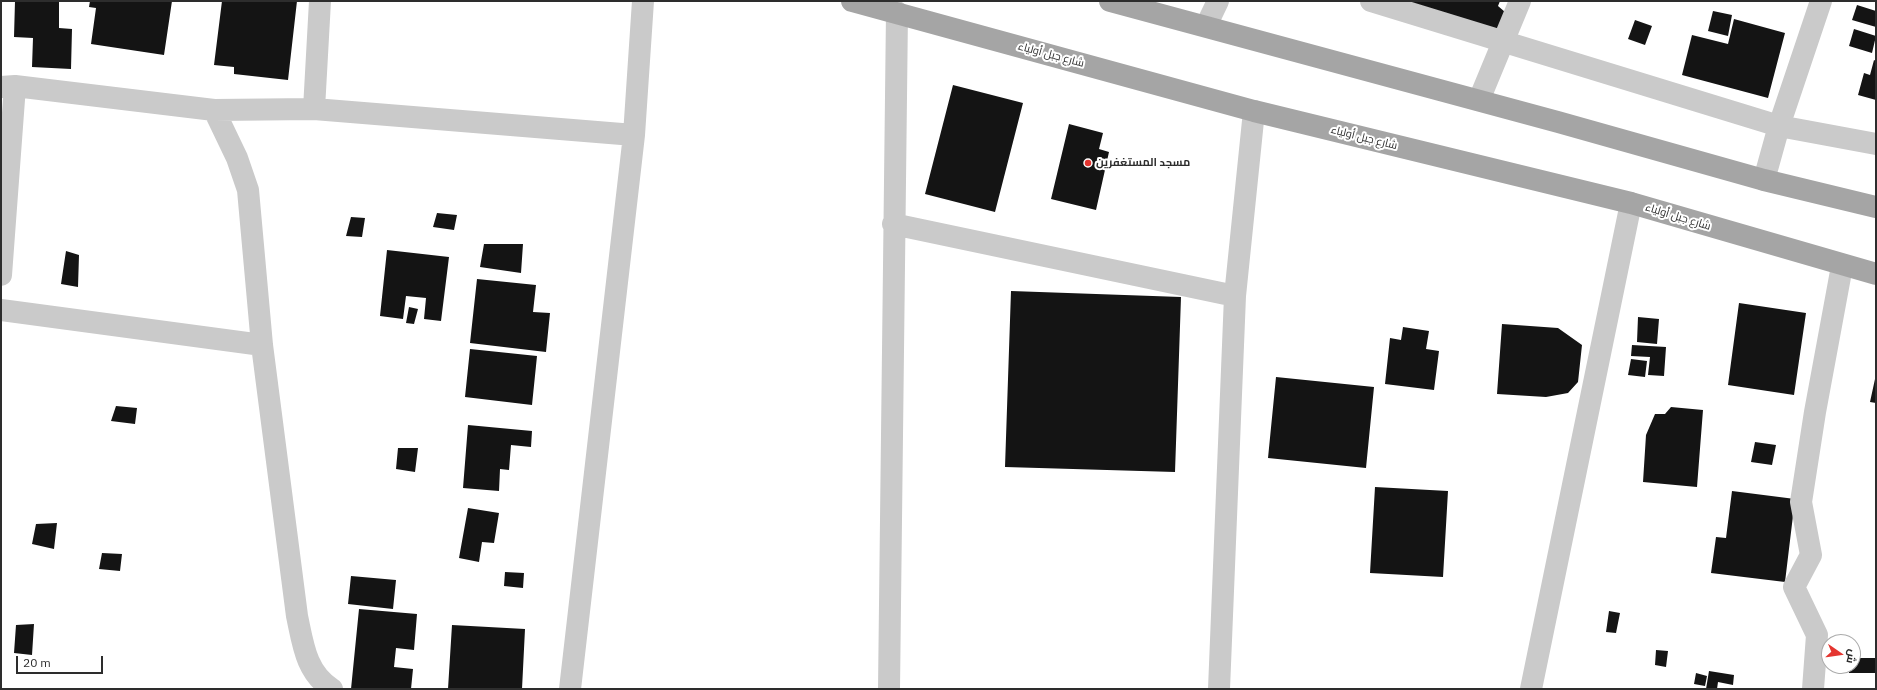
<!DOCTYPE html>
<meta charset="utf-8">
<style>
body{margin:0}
#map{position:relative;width:1877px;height:690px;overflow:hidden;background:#fff;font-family:"IBM Plex Sans",Cairo,sans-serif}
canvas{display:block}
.frame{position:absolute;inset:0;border:2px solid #2d2d2d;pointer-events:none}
.north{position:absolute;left:1821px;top:634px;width:40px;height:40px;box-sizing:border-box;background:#fff;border:1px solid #ababab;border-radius:50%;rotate:103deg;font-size:11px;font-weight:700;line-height:16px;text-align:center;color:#2d2d2d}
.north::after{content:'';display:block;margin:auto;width:14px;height:18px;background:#e43530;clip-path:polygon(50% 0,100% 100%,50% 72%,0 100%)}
.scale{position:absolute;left:16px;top:656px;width:87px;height:18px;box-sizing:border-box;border:2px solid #2d2d2d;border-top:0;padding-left:5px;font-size:12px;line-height:14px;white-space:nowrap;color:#2d2d2d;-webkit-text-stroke:3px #fff;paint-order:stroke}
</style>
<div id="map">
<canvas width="1877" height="690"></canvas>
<div class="frame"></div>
<div class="north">ش</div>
<div class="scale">20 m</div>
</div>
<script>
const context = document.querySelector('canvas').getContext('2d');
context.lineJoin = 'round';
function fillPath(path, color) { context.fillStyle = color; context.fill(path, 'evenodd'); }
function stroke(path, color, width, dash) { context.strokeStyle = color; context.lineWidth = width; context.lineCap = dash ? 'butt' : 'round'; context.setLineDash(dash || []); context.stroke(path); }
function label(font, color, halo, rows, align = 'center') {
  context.font = font + ' "IBM Plex Sans",Cairo,sans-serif'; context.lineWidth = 4; context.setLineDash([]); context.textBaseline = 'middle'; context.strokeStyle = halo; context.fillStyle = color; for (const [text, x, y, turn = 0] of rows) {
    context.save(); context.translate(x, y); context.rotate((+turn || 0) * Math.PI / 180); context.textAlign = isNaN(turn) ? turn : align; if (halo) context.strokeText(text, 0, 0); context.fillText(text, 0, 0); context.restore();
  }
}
fillPath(new Path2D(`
 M15 1H59V28L72 29 71 69 32 67 33 38 14 37Z
 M90 1H172L164 55 91 44 96 8 89 7Z
 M222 1H297L288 80 234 74V67L214 65Z
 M1404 1H1500L1498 6 1505 12 1498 37Z
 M1857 5 1876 11V27L1852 20Z
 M1713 11 1732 15 1728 36 1708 31Z
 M1734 19 1785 33 1768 98 1682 75 1692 35 1728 44Z
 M1635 20 1652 26 1645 45 1628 39Z
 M1854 29 1876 36 1872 53 1849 46Z
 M1874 60 1876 61V100L1858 95 1864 73 1870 75Z
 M953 85 1023 103 995 212 925 194Z
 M1069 124 1103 133 1099 149 1109 152 1096 210 1051 199Z
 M437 213 457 215 454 230 433 227Z
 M351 217 365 218 362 237 346 236Z
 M484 244H523L521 273 480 267Z
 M387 250 449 257 441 321 424 319 426 298 406 296 403 319 380 316Z
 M66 251 79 255 78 287 61 284Z
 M477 279 536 285 533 312 550 313 546 352 470 343Z
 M1011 291 1181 297 1175 472 1005 467Z
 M1739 303 1806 313 1794 395 1728 385Z
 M409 307 418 309 414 324 406 323Z
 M1638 317 1659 319 1657 344 1637 342Z
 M1502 324 1558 328 1582 345 1578 382 1568 393 1546 397 1497 394Z
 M1403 327 1429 331 1426 349 1439 351 1434 390 1385 384 1390 338 1401 340Z
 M1632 345 1666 347 1664 376 1648 375 1650 357 1631 356Z
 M470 349 537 356 532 405 465 397Z
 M1631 359 1647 361 1645 377 1628 375Z
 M1276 377 1374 387 1366 468 1268 458Z
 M1875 379H1876V403L1870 402Z
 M116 406 137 408 135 424 111 421Z
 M1671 407 1703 410 1697 487 1643 482 1646 435 1655 414H1665Z
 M468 425 532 431 531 447 511 445 509 470 500 469 499 491 463 488Z
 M1755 442 1776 445 1772 465 1751 462Z
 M398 448H418L415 472 396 469Z
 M1375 487 1448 491 1443 577 1370 573Z
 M1732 491 1795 499 1785 582 1711 573 1716 537 1726 538Z
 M468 508 499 513 494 543 482 542 479 562 459 558Z
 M57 523 54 549 32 544 36 524Z
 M102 553 122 554 120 571 99 569Z
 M505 572 524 573 523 588 504 586Z
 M351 576 396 580 393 609 348 604Z
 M359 609 417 614 414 650 396 648 394 667 413 669 411 689H351Z
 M1609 611 1620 613 1616 633 1606 632Z
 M34 624 32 655 14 653 16 625Z
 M452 625 525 629 522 689H448Z
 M1656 650 1668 651 1666 667 1655 665Z
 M1853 658H1876V673H1849V666H1853Z
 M1709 671 1734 675 1733 685 1718 682 1717 689H1706Z
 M1696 673 1707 676 1705 686 1694 684Z`), '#141414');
stroke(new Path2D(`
 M1371 1 1779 126 1876 144
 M1206 26 1218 1
 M1 87 15 86 214 110 314 109 634 135
 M1479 100 1520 1
 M314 109 320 1
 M214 110 237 158 248 190 262 345 297 616C303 644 306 673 332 689
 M1764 180 1779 126 1821 1
 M893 224 1235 296
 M1 275 15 86
 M1 310 262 345
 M570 689 634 135 643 1
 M889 689 897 12
 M1219 689 1235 296 1254 111
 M1531 689 1631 203
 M1813 689 1817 635 1794 587 1811 555 1801 502 1815 412 1842 266`), '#cacaca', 22);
stroke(new Path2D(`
 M852 1 1254 111 1631 203 1876 274
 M1110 1 1558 122 1764 180 1876 207`), '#a5a5a5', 22);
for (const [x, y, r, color] of [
 [1088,163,4,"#e43530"]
]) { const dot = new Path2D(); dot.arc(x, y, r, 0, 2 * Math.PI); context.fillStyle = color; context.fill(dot); stroke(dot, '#fff', 1.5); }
label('11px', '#2d2d2d', '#fff', [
 ["شارع جبل أولياء",1051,55,15],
 ["شارع جبل أولياء",1364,138,14],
 ["شارع جبل أولياء",1678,217,17]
]);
label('bold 11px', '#2d2d2d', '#fff', [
 ["مسجد المستغفرين",1096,163]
], 'left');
</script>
